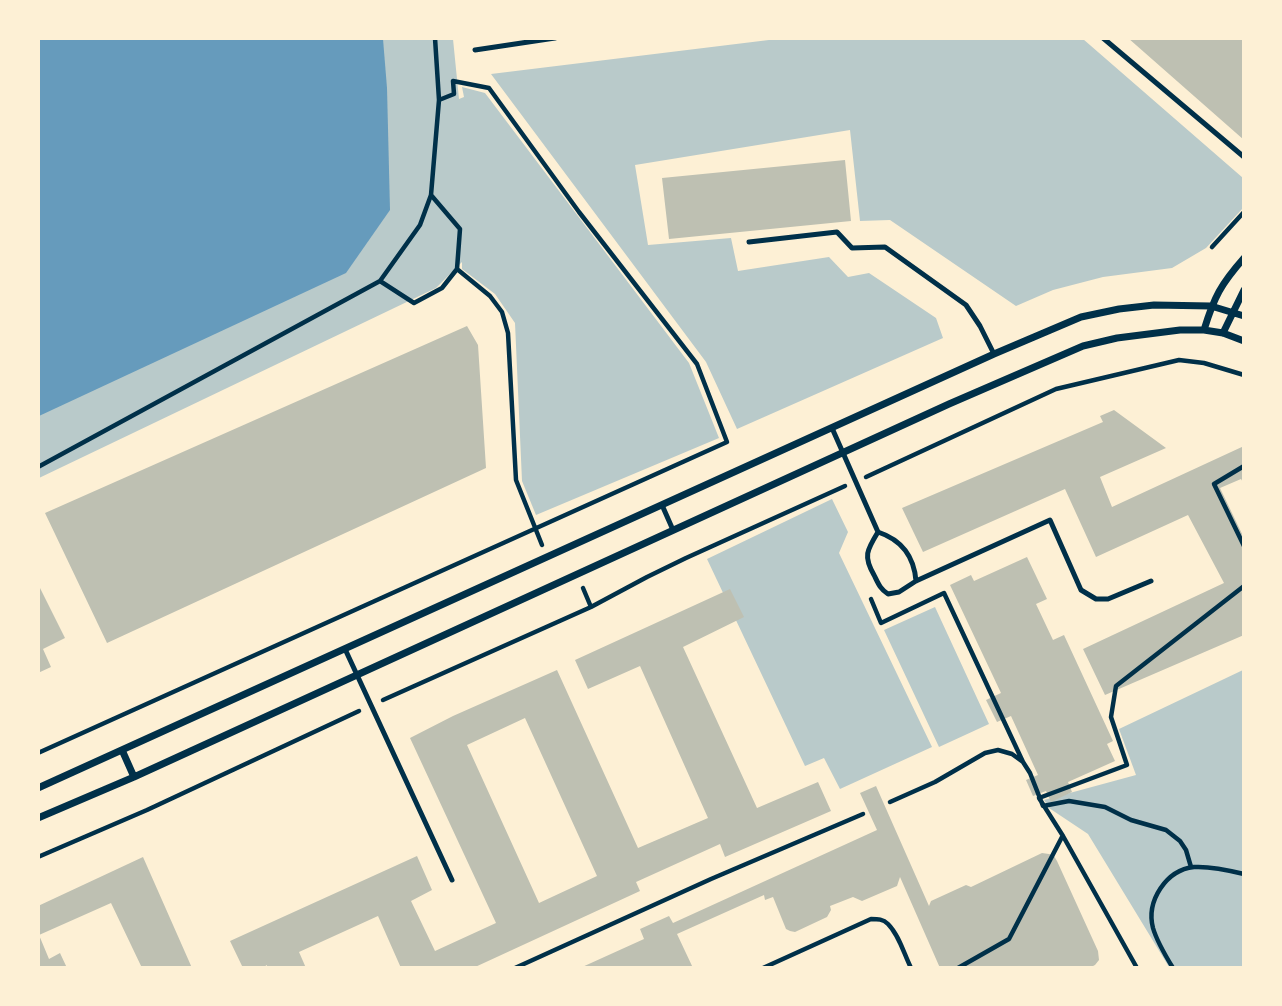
<!DOCTYPE html>
<style>
body{margin:0}
#map{position:relative;width:1282px;height:1006px;overflow:hidden;background:#fdf0d5;font-family:"Fira Sans",sans-serif}
canvas{display:block}
.frame{position:absolute;inset:0;border:40px solid #fdf0d5;pointer-events:none}
</style>
<div id="map">
<canvas width="1282" height="1006"></canvas>
<div class="frame"></div>
</div>
<script>
const context = document.querySelector('canvas').getContext('2d');
context.lineJoin = 'round';
function fillPath(path, color) { context.fillStyle = color; context.fill(path, 'evenodd'); }
function stroke(path, color, width, dash) { context.strokeStyle = color; context.lineWidth = width; context.lineCap = dash ? 'butt' : 'round'; context.setLineDash(dash || []); context.stroke(path); }
fillPath(new Path2D(`
 M39 39H453L459 99 464 97 462 87 485 93 689 363 719 438 536 515 522 481 515 323 495 294 462 269V262L436 288 39 478Z
 M777 39H1083L1243 178V208L1206 248 1172 268 1103 277 1053 290 1016 306 890 220 860 221 850 130 635 165 648 245 731 238 738 271 829 257 848 277 869 273 936 318 943 338 737 429 706 362 491 74Z
 M832 499 848 532 839 553 932 747 840 789 824 758 805 766 707 559Z
 M935 607 989 724 939 747 884 630Z
 M1243 670V967H1169L1088 834 1049 808 1044 800 1136 775 1119 729Z`), '#b9caca');
fillPath(new Path2D(`
 M38 39H383L387 88 390 210 346 273 39 416Z`), '#669bbc');
fillPath(new Path2D(`
 M1128 38H1244V140Z
 M845 160 851 221 669 239 662 178Z
 M467 326 478 345 486 468 107 643 45 513Z
 M1114 410 1166 448 1100 477 1112 507 1244 446V484L1241 479 1220 488 1244 538V635L1105 695 1083 649 1224 583 1188 515 1096 557 1065 489 923 552 902 508 1103 422 1100 416Z
 M1027 557 1047 599 1036 604 1053 640 1064 635 1113 741 1107 744 1115 761 1068 782 1072 792 1051 802 1046 791 1033 796 1026 780 1038 775 1011 716 997 722 986 700 1001 693 950 585 971 575 974 581Z
 M38 584 65 638 43 649 51 667 38 673Z
 M730 589 744 617 683 647 757 808 818 782 831 811 725 857 720 844 636 882 640 891 473 968H401L378 916 299 952 306 968H267V965L262 968H243L230 941 417 856 432 890 411 901 435 951 496 923 410 738 453 716 557 670 638 848 708 818 640 666 588 689 575 660ZM525 718 597 876 539 903 467 745Z
 M876 786 929 906 931 901 966 885 971 887 1042 853 1049 854 1054 856 1057 861 1098 951 1099 960 1095 965 1089 968H940L900 877 897 886 862 901 853 897 830 906 831 910 827 917 795 932 790 931 786 929 773 897 765 900 764 895 677 934 693 968H580L644 939 640 929 669 916 673 923 877 830 860 793Z
 M143 857 192 968H142L111 903 39 935 49 959 60 953 67 968H38V906Z`), '#bec0b2');
stroke(new Path2D(`
 M431 195 460 229 457 269 490 296 502 312 508 333 516 480 542 545
 M1212 247 1244 212
 M380 281 414 303 442 288 457 269
 M1244 466 1214 484 1244 546
 M38 467 380 281 420 225 431 195 439 100 435 38
 M866 477 1056 389 1179 360 1204 363 1244 375
 M583 588 591 607
 M871 599 881 623 944 593 1023 762
 M383 700 591 607 647 577 686 558 845 486
 M38 753 727 442 697 364 579 212 489 88 453 81 454 94 439 100
 M890 802 935 782 985 753 998 750 1012 754 1023 762 1030 773 1043 806 1069 801 1105 807 1131 820 1166 830 1180 841 1186 850 1191 867
 M38 857 147 810 359 711
 M515 968 711 879 863 814
 M763 968 871 919C878 919 883 919 888 924 899 935 904 954 911 968
 M958 968 1009 939 1062 837
 M1137 968 1063 836 1039 798 1127 765 1111 717 1116 686 1244 586
 M1173 968C1165 955 1157 942 1153 928 1146 901 1166 870 1194 867 1211 866 1228 870 1244 874`), '#003049', 4.5);
stroke(new Path2D(`
 M1103 38 1244 157
 M475 50 555 38
 M749 242 837 232 852 248 885 247 966 305 980 326 994 354
 M832 428 878 532C902 540 914 556 916 581
 M662 505 673 530
 M878 532C867 550 863 556 874 575 878 583 880 589 888 594L899 592 916 581 1050 520 1081 590 1096 599H1108L1151 581
 M345 649 452 880`), '#003049', 5);
stroke(new Path2D(`
 M1204 330C1214 297 1221 284 1244 258
 M1223 333 1244 290
 M122 750 134 777
 M38 788 994 354 1081 317 1119 309 1154 305 1211 306 1244 316
 M38 818 134 777 949 404 1083 346 1117 338 1180 330H1204L1223 333 1244 341`), '#003049', 7);
</script>
